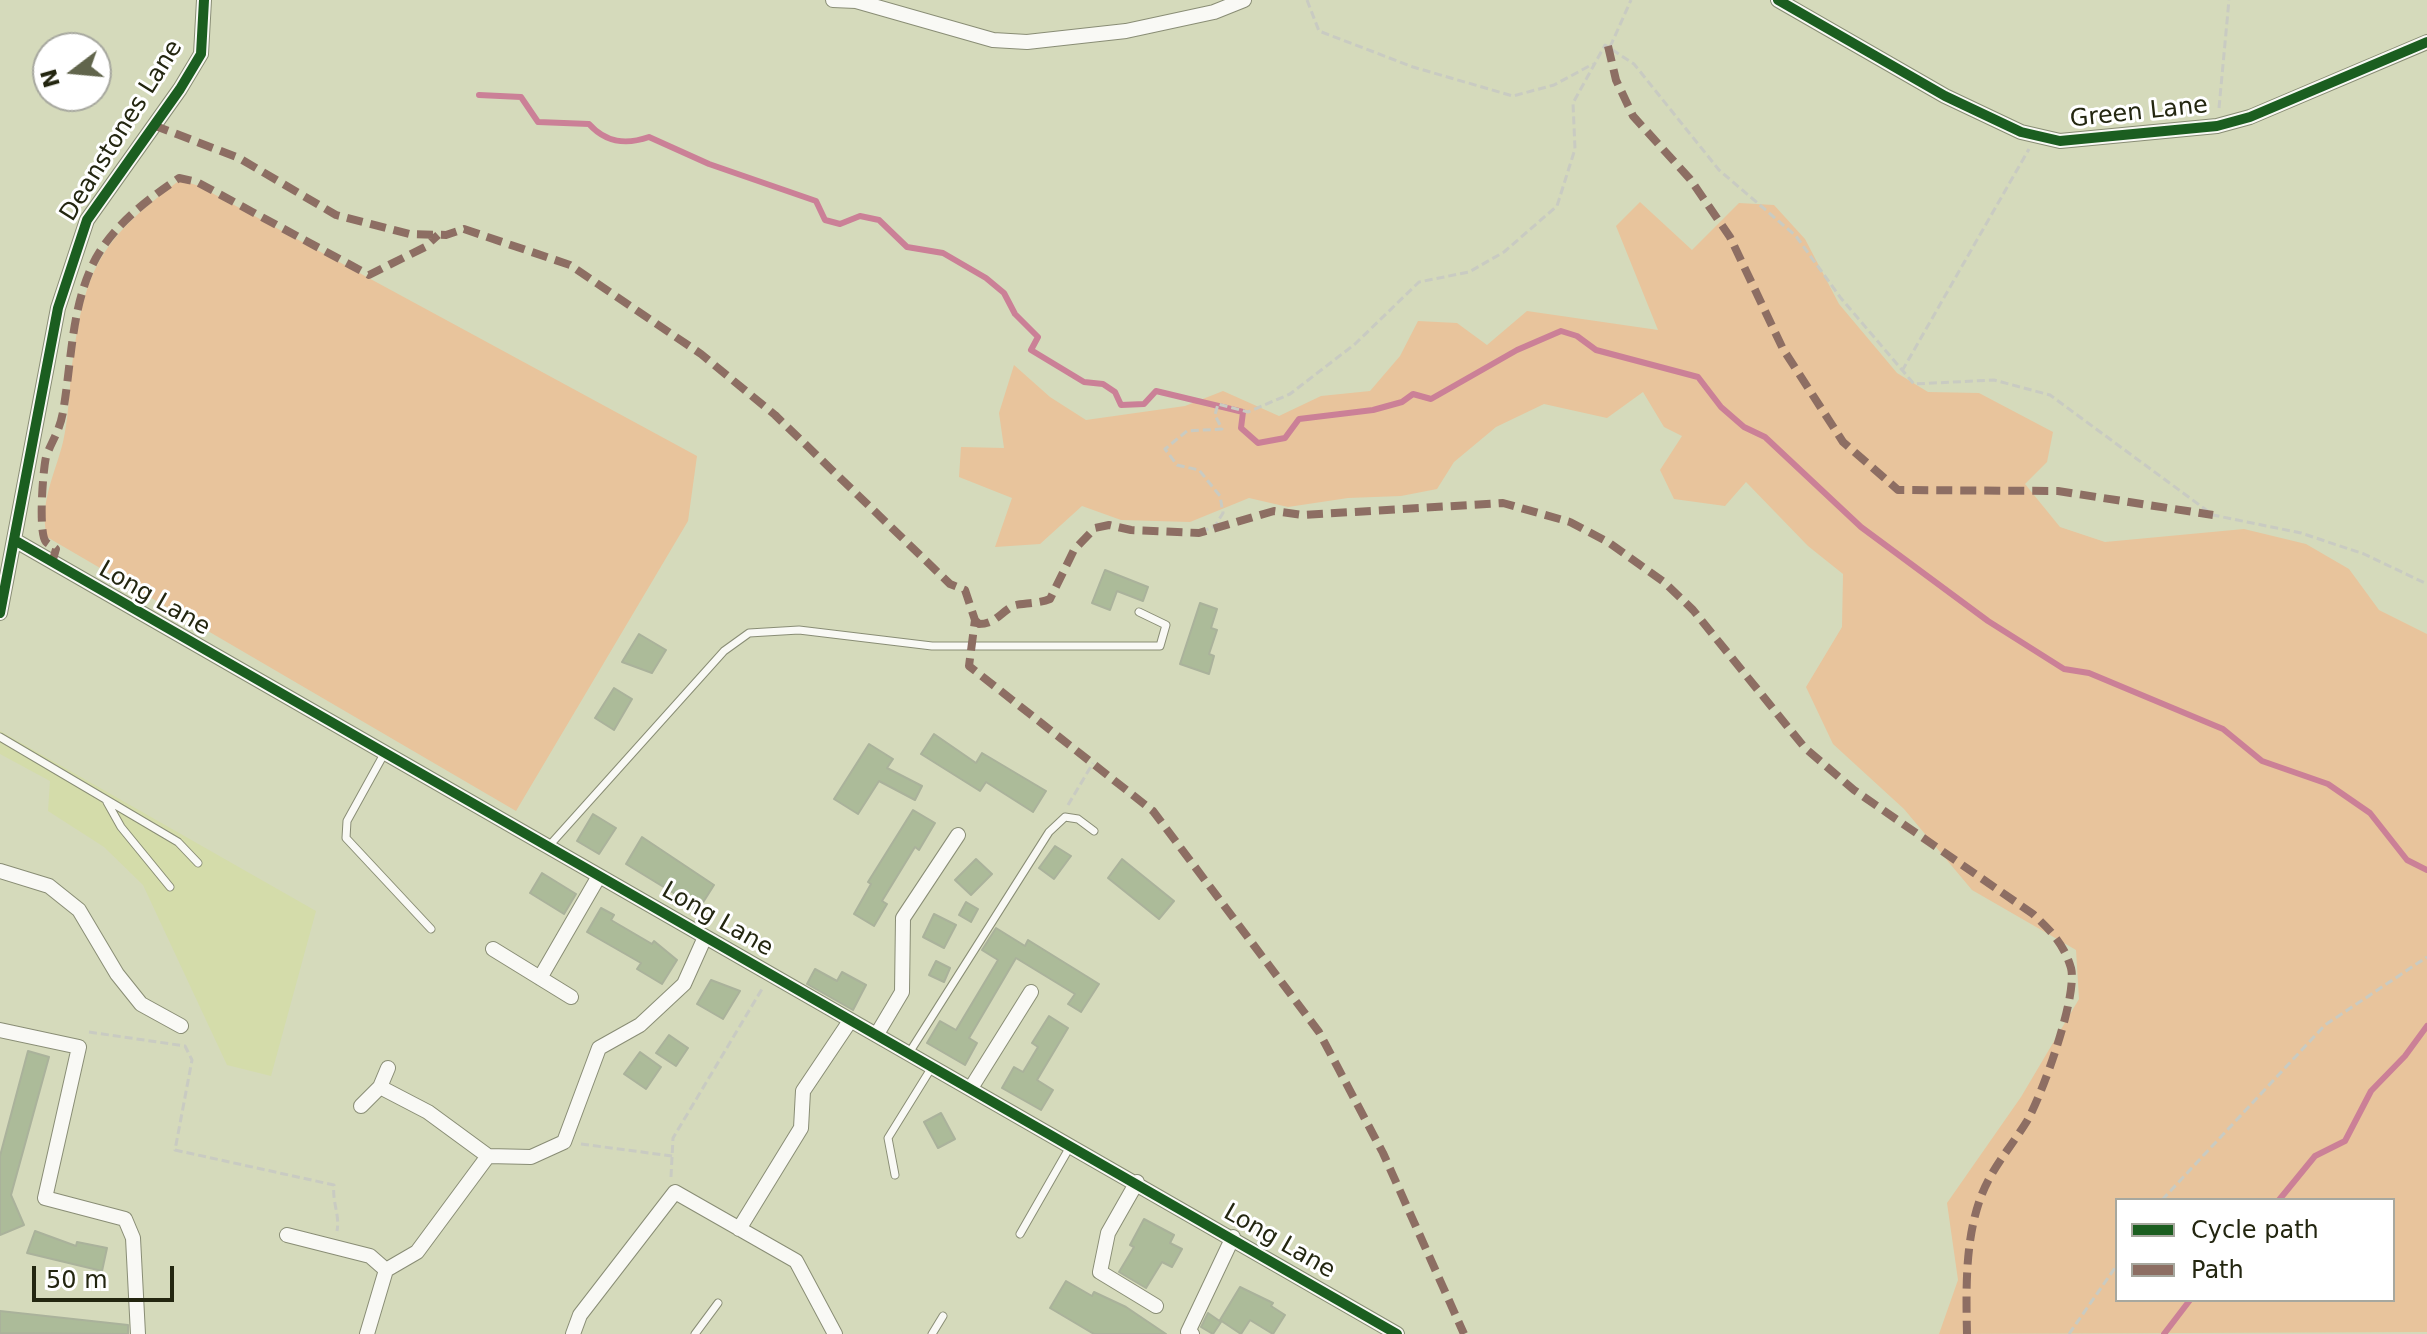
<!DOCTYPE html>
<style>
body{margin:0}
#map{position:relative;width:2427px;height:1334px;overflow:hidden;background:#d5dabb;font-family:"DejaVu Sans",sans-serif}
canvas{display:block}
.legend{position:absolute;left:2115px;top:1198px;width:280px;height:104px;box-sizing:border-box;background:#fff;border:2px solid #a7a89f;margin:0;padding:10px 14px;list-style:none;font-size:24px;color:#232610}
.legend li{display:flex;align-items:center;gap:16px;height:40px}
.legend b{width:40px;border:2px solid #a7a89f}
.north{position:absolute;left:32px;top:32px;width:80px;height:80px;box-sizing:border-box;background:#fff;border:2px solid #a7a89f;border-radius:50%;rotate:254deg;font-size:22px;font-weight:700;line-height:32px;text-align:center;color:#232610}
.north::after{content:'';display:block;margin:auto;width:28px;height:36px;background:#61654c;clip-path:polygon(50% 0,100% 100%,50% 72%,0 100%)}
.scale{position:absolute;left:32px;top:1266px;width:142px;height:36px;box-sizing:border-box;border:4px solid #232610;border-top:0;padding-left:10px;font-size:24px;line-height:28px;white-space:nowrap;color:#232610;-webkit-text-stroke:6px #fff;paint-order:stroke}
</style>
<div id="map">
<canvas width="2427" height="1334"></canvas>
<ul class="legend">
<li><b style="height:10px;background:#1b5e20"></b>Cycle path</li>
<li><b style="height:10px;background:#8d6e63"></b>Path</li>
</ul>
<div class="north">N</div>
<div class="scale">50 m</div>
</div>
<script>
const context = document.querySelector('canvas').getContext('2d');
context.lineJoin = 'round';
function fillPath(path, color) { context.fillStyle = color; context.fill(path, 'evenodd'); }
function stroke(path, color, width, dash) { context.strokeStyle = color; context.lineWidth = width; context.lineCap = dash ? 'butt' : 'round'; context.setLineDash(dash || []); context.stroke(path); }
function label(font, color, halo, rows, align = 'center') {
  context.font = font + ' "DejaVu Sans",sans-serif'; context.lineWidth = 6; context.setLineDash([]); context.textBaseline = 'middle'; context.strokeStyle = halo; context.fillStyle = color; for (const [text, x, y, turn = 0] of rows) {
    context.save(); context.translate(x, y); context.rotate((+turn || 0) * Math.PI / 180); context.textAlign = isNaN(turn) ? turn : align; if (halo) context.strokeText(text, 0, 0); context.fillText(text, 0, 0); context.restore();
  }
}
fillPath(new Path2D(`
 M0 731 316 911 271 1076 227 1065 143 885 104 847 48 811 50 781 0 754Z`), '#d4dcaa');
fillPath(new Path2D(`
 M180 180 199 186 697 456 688 521 516 811 47 537C39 502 55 475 63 442 68 420 69 397 71 375 84 271 96 243 180 180Z
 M1640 202 1692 250 1739 203 1774 205 1805 239 1839 304 1897 373 1928 392 1979 393 2053 432 2047 462 2025 484 2060 527 2105 542 2244 529 2306 544 2349 569 2379 610 2427 634V1332L1939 1334 1958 1280 1947 1203 2021 1097 2079 999 2076 950 1972 890 1904 809 1833 744 1806 687 1842 627 1843 574 1808 546 1746 482 1725 506 1674 499 1660 470 1682 436 1664 427 1643 392 1607 418 1544 404 1496 427 1454 462 1437 489 1401 496 1348 498 1288 507 1249 498 1190 522 1121 520 1082 506 1040 544 995 547 1012 498 959 477 961 447 1004 448 999 413 1014 365 1050 397 1086 420 1185 406 1223 391 1279 416 1321 396 1370 391 1400 356 1418 321 1457 323 1487 345 1527 311 1658 330 1616 226ZM2117 1200H2393V1300H2117Z`), '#e8c49c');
stroke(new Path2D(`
 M479 95 521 97 538 122 589 124C606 143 626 145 649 137L709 164 816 201 825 220 840 224 860 216 879 220 907 247 943 253 986 278 1004 293 1015 314 1038 337 1031 350 1084 382 1103 384 1115 392 1121 405 1144 404 1156 391 1231 409 1243 412 1241 428 1258 443 1285 438 1299 419 1373 410 1402 402 1413 394 1431 399 1517 350 1561 331 1577 336 1596 350 1698 377 1721 407 1744 427 1765 437 1861 527 1988 621 2064 669 2089 673 2223 729 2262 761 2328 784 2370 813 2407 860 2427 870
 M2279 1200 2315 1156 2345 1141 2371 1091 2405 1056 2427 1026
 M2164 1334 2190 1300`), '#cb8097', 6);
const building = new Path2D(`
 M1105 570 1148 587 1143 601 1117 591 1110 610 1092 603Z
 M1200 603 1217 609 1211 628 1217 630 1209 654 1214 656 1209 674 1180 664Z
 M639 634 666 650 652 673 622 662Z
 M614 688 632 699 614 730 595 718Z
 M934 734 976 763 982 753 1046 791 1033 812 986 782 980 791 921 754Z
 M869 744 893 759 887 768 922 786 915 800 879 781 858 814 834 799Z
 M913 810 935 823 919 850 915 847 882 901 887 904 874 926 854 914 871 884 868 882Z
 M593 814 616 828 599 854 577 841Z
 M642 837 714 885 697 912 678 900 680 897 626 864Z
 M1055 846 1071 856 1054 879 1039 868Z
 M976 859 992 874 971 895 955 880Z
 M1122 859 1174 901 1159 919 1108 878Z
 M542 873 576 894 564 914 530 893Z
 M966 902 978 909 971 922 959 915Z
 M601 908 614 915 611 920 652 944 654 941 677 960 662 984 637 969 641 963 587 932Z
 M934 914 956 925 944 948 923 937Z
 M996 928 1025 946 1028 940 1099 984 1081 1012 1068 1004 1075 994 1016 958 969 1038 977 1043 965 1065 927 1043 940 1021 956 1030 998 960 982 950Z
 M936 961 950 968 944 982 929 975Z
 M815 969 837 981 842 972 866 985 853 1010 807 984Z
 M711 980 740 991 723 1019 697 1004Z
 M1049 1016 1068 1028 1037 1080 1053 1090 1041 1110 1002 1088 1014 1067 1023 1072 1038 1047 1032 1043Z
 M669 1035 688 1048 676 1066 656 1053Z
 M28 1051 49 1057 11 1195 24 1225 0 1235V1156Z
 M640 1052 661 1067 646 1089 624 1074Z
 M941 1113 955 1139 938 1148 924 1122Z
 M1144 1219 1174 1235 1170 1243 1182 1249 1172 1267 1162 1262 1146 1288 1119 1272 1134 1247 1130 1245Z
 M35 1231 76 1246 77 1242 107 1248 102 1271 27 1253Z
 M1066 1281 1092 1296 1094 1292 1126 1307 1166 1334H1094L1050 1308Z
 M1240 1287 1273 1303 1271 1306 1285 1315 1273 1334 1250 1320 1241 1334 1220 1320Z
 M0 1311 128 1325V1334L0 1333Z
 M1208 1313 1221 1322 1213 1334 1201 1327Z`);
fillPath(building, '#acbb99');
stroke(building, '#aab29b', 2);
const lane = new Path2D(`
 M0 737 178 842 198 863
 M384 754 347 821 346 838 431 929
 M107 802 121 827 170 887
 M548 847 724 651 749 633 799 630 932 646H1160L1166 625 1139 612
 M909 1053 1049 832 1065 817 1078 819 1094 831
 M895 1175 888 1138 932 1067
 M1020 1234 1071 1145
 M695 1334 718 1303
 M932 1334 943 1316`);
const street = new Path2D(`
 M833 0 856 1 993 40 1027 42 1126 31 1214 12 1244 0
 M1778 0 1945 96 2021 132 2060 141 2217 126 2250 117 2427 42
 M16 541 1397 1334
 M0 613 58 308 87 220 180 89 201 54 204 0
 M0 871 49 886 79 910 117 974 141 1004 181 1026
 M493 949 571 997
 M540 978 599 876
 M0 1030 79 1047 45 1198 125 1219 133 1238 138 1334
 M877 1034 902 992 903 918 958 835
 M380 1087 428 1112 488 1156
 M971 1088 1031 992
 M361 1106 380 1087 388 1068
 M1137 1182 1108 1233 1100 1272 1156 1306
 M739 1229 801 1128 803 1091 850 1021
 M287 1235 370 1256 386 1270
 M367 1334 386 1270 417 1252 488 1156 531 1157 564 1142 599 1048 640 1025 684 984 705 937
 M573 1334 580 1315 675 1192 796 1261 835 1334
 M1192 1334 1188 1332 1233 1237`);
stroke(lane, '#898d75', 9);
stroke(street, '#898d75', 16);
stroke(new Path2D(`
 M1307 0 1319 31 1413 67 1513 96 1554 85 1593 64
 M1610 47 1631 0
 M2219 108 2229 0
 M1902 371 2029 149
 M1201 532 1215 526 1223 513 1220 496 1199 470 1177 465 1165 449 1187 431 1222 429 1215 415 1218 404 1248 412 1290 394 1355 344 1419 282 1469 272 1504 252 1557 206 1575 149 1573 103 1605 45 1634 64 1719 170 1796 236 1840 297 1914 384 1994 380 2050 395 2213 515 2301 533 2364 554 2427 584
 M1068 805 1093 763
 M89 1032 185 1046 192 1060 175 1150 334 1185C332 1203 340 1214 337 1231
 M581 1144 672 1156
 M671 1177 673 1138 762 989
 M2162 1200 2325 1025 2427 957
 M2069 1334 2117 1265`), '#c9cbc2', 3, [8, 4]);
stroke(lane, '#f9f9f5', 7);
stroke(street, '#f9f9f5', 14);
stroke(new Path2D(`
 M1608 46 1616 80 1633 116 1690 179 1730 237 1783 349 1843 442 1898 490 2058 491 2213 515
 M153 125 239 158 336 215 409 234 446 235 464 229 570 265 701 354 775 415 950 584 965 590 975 620 969 666 1153 811 1319 1032 1383 1153 1464 1334
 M52 563 56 549C53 546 49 545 46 542 38 533 43 470 46 457 52 440 59 433 63 412 72 360 71 305 96 258 115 224 148 199 179 178L197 182 369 275 425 247 438 235
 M975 620 979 624C995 624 1000 613 1013 606 1019 603 1038 604 1050 599L1074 550 1095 528 1109 525 1131 530 1199 533 1274 511 1303 515 1503 503 1570 522 1608 542 1664 582 1693 610 1805 748 1854 790 2033 914C2051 931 2064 944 2071 968 2078 996 2042 1095 2027 1121 2013 1144 1992 1168 1982 1194 1965 1237 1966 1288 1967 1334`), '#8d6e63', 8, [16, 8]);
stroke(new Path2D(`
 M1778 0 1945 96 2021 132 2060 141 2217 126 2250 117 2427 42
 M16 541 1397 1334
 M0 613 58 308 87 220 180 89 201 54 204 0`), '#1b5e20', 10);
label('24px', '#232610', '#fff', [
 ["Green Lane",2139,113,-6],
 ["Deanstones Lane",122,131,-58],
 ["Long Lane",154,599,30],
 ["Long Lane",717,920,30],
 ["Long Lane",1279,1242,30]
]);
</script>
